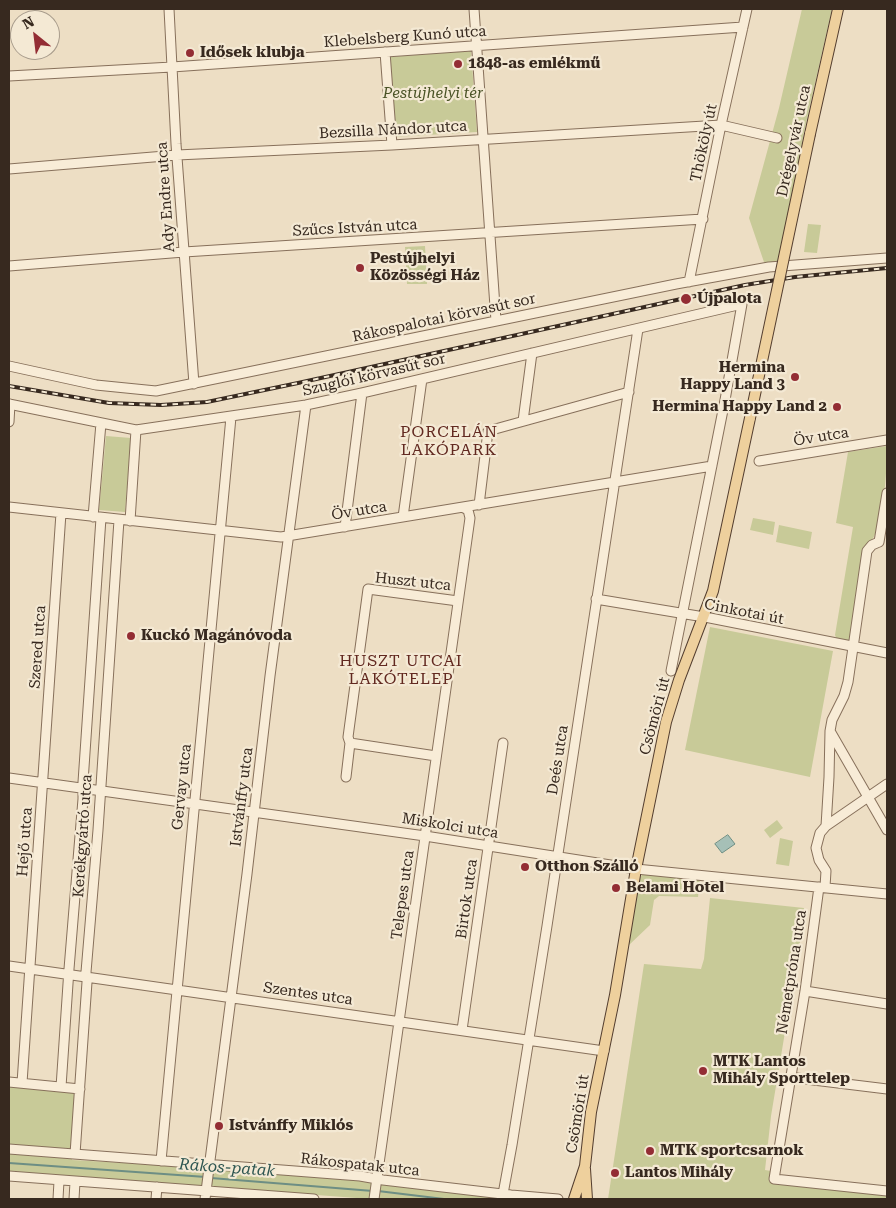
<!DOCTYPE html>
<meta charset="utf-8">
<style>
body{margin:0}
#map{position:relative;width:896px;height:1208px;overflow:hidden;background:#eddec4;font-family:"Roboto Serif",serif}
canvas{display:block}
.frame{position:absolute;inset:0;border:10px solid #37291f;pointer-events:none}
.north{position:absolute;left:10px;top:10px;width:50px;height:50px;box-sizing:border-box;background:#f4e9d4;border:1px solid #a89c8c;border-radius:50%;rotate:331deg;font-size:14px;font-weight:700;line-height:20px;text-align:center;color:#37291f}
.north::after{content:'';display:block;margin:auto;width:18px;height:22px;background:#932d34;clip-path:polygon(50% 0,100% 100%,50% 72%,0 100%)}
</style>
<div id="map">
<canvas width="896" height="1208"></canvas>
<div class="frame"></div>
<div class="north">N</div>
</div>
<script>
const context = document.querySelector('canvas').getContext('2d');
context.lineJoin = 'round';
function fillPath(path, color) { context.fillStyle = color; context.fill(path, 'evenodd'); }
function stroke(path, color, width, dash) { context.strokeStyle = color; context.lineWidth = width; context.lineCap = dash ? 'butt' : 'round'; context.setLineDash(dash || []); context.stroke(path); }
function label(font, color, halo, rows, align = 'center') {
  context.font = font + ' "Roboto Serif",serif'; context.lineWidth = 4.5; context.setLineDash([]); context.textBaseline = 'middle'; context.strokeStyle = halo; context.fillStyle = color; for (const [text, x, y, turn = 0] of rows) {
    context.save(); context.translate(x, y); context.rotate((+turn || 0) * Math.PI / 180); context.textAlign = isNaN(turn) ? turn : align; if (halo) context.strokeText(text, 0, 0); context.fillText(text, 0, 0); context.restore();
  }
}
fillPath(new Path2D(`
 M802 9H832L804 132 781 262 765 265 749 218 779 108Z
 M471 51 477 132 394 137 389 57Z
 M808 224 821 225 817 253 804 252Z
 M425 246 427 284H407L405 247Z
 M106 436 131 438 125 512 99 510Z
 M887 446C887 470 884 523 871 542L851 640 849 642 837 640 835 635 853 527 836 523 848 452Z
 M753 518 775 522 773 535 750 530Z
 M779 525 812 532 809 549 776 542Z
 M710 627 833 651 810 777 685 750Z
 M777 820 783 828 770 838 764 830Z
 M780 838 793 841 789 866 776 864Z
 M646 874 700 879 698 897 659 896 654 900 650 925 629 945 627 944 639 879 642 875Z
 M710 898 804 908 791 1018 786 1026 771 1116 765 1170 771 1171 769 1182 887 1195V1199H608L644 964 701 969 704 959Z
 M9 1080 80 1086 72 1160 215 1168 369 1181 383 1185 521 1199H370L9 1172Z`), '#c8ca98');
const water = new Path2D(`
 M728 835 735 844 722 853 715 844Z`);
fillPath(water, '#a6c0b7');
stroke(water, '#6d8e84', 1);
stroke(new Path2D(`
 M9 1163 206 1177
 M211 1178 373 1191
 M378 1191 444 1199`), '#6d8e84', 2);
const minor = new Path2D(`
 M169 9 176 144 194 384
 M474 9 496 321
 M385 52 392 145
 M9 76 172 67 743 27
 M9 169 177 155 392 145 721 125 777 138
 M9 266 184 252 703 219
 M689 282 721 125 747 9
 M9 366 96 385 156 391 676 284 769 267 887 258
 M9 404 136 430 306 405 362 393 742 304 725 400 671 671
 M523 421 532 353
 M9 422 10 404
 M759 461 887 440
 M479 505 488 431 629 392
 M9 507 281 537 712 466
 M93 517 101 423
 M403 517 422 379
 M130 521 136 430
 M345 527 362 393
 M879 542 887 493
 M596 599 710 618 887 653
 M830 731 887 830
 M350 743 436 756
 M346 777 350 743 348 737 368 589 458 601
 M9 778 425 836 636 869 887 894
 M826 826 829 777 830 731 832 720 844 696 848 682 867 551 872 545 879 542
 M819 887 805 991 774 1179 887 1191
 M825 887 826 871 819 860 816 848 820 833 826 826 887 784
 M9 966 604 1051
 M805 991 887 1004
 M462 1030 503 743
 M789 1077 887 1089
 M9 1082 80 1089
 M22 1083 61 513
 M61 1087 69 969 83 799V782L101 518
 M9 1149 360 1176 383 1180 511 1195 558 1199
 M75 1154 87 982 86 972 98 830 119 520
 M161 1161 231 417
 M9 1176 314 1199
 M503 1194 512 1145 547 926 638 329
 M58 1199 59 1181
 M74 1199 75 1182
 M156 1199 157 1187
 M205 1199 247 874 270 676 306 405
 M374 1199 470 518 468 510 464 508`);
const major = new Path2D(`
 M810 134 838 9
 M585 1169 587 1199
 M574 1199 585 1166 591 1112 615 995 636 869 666 722 679 680 713 591 750 418`);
stroke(minor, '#87705b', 11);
stroke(major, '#543e2f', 12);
stroke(minor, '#f8ecd7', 9);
stroke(major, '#eed09d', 10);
const rail = new Path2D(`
 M9 386 109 403 161 405 207 402 298 383 745 285 795 277 887 268`);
stroke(rail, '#37291f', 4);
stroke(rail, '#f4e9d4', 2, [5.5]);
const majorBridge = new Path2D(`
 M750 418 810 134`);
stroke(majorBridge, '#543e2f', 12, []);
stroke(majorBridge, '#eed09d', 10);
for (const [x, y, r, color] of [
 [190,53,5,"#932d34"],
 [458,64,5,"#932d34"],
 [360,268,5,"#932d34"],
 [686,299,6,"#932d34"],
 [795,377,5,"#932d34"],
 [837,407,5,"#932d34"],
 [131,636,5,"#932d34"],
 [525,867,5,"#932d34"],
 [616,888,5,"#932d34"],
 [703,1071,5,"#932d34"],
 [219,1126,5,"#932d34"],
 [650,1151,5,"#932d34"],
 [615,1173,5,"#932d34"]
]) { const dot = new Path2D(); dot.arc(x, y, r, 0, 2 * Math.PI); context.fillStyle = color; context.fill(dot); stroke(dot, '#f4e9d4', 2); }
label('15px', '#37291f', '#f4e9d4', [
 ["Klebelsberg Kunó utca",405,37,-4],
 ["Bezsilla Nándor utca",393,130,-3],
 ["Drégelyvár utca",794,141,-78],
 ["Thököly út",704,143,-78],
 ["Ady Endre utca",166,197,-94],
 ["Szűcs István utca",355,228,-3],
 ["Rákospalotai körvasút sor",444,318,-12],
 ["Szuglói körvasút sor",374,375,-13],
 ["Öv utca",821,437,-9],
 ["Öv utca",359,511,-9],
 ["Huszt utca",413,582,6],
 ["Cinkotai út",744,612,11],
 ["Szered utca",38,647,-86],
 ["Csömöri út",655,716,-75],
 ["Deés utca",558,760,-81],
 ["Gervay utca",182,787,-84],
 ["Istvánffy utca",242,797,-83],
 ["Miskolci utca",450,826,9],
 ["Kerékgyártó utca",83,836,-86],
 ["Hejő utca",25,842,-86],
 ["Telepes utca",403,895,-82],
 ["Birtok utca",467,899,-82],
 ["Németpróna utca",792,972,-81],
 ["Szentes utca",308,994,8],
 ["Csömöri út",578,1114,-81],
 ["Rákospatak utca",360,1165,6]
]);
label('bold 15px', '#37291f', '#f4e9d4', [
 ["Idősek klubja",200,53],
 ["1848-as emlékmű",468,64],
 ["Pestújhelyi",370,259],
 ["Közösségi Ház",370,276],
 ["Újpalota",697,299],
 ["Hermina",785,368,"right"],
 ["Happy Land 3",785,385,"right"],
 ["Hermina Happy Land 2",827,407,"right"],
 ["Kuckó Magánóvoda",141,636],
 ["Otthon Szálló",535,867],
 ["Belami Hotel",626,888],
 ["MTK Lantos",713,1062],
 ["Mihály Sporttelep",713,1079],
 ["Istvánffy Miklós",229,1126],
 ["MTK sportcsarnok",660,1151],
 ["Lantos Mihály",625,1173]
], 'left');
label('italic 15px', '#4a5326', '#f4e9d4', [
 ["Pestújhelyi tér",433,94]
]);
context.letterSpacing = '1px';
label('16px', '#622920', '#f4e9d4', [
 ["PORCELÁN",449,432],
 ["LAKÓPARK",449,450],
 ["HUSZT UTCAI",401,661],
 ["LAKÓTELEP",401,679]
]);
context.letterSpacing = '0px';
label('italic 16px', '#2e5651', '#f4e9d4', [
 ["Rákos-patak",227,1168,4]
]);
</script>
